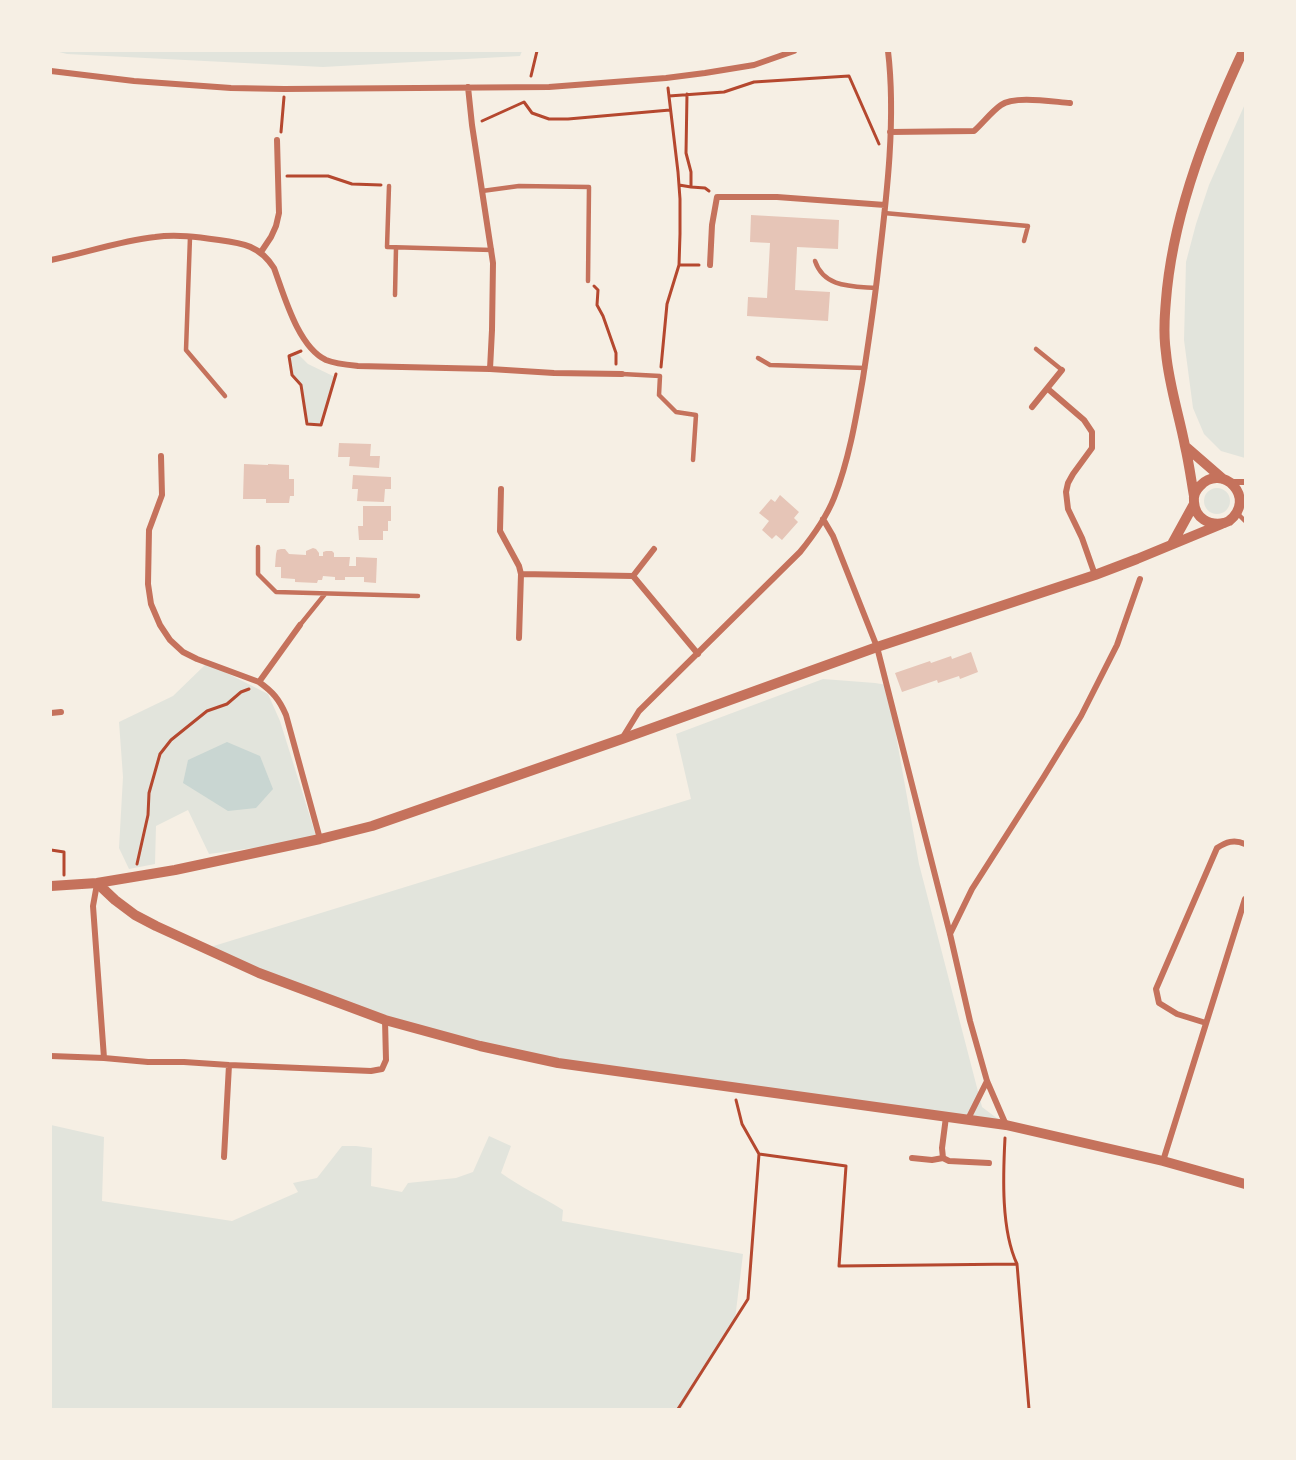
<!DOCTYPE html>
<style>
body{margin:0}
#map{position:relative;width:1296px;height:1460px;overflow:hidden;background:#f6efe4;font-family:"Asap Condensed",sans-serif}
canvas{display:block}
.frame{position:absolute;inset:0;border:52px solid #f6efe4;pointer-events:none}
</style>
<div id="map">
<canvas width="1296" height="1460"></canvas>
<div class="frame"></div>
</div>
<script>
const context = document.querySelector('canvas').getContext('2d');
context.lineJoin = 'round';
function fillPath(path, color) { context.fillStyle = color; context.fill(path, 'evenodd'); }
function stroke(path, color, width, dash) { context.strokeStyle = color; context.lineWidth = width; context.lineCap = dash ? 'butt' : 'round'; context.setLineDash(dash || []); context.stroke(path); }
fillPath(new Path2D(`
 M55 51H522L520 56 323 67 67 54Z
 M1245 104V458L1221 451 1204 434 1193 408 1184 340 1186 262 1196 224 1209 185Z
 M297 353 308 364 335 377 321 425 307 424 301 385 292 375 289 356Z
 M1204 501a13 13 0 1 1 26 0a13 13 0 1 1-26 0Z
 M207 663 268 694 280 721 316 836 268 846 209 854 188 810 156 826 155 864 129 869 119 848 123 777 119 722 173 696Z
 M823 679 875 683 887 685 919 864 982 1107 1006 1125 559 1063 385 1020 204 949 691 799 676 734Z
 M51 1125 104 1137 102 1201 232 1221 298 1192 293 1183 317 1178 342 1146H356L372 1148 371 1186 402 1192 408 1183 456 1178 473 1172 489 1136 511 1146 501 1173C520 1187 543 1197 563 1210L562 1221 743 1254 735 1319 681 1409H51Z`), '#e2e4dc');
fillPath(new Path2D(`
 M227 742 260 756 273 789 256 808 228 811 183 783 188 760Z`), '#c9d6d2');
fillPath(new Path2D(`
 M751 215 839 220 838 249 797 247 795 290 830 292 828 321 747 316 748 297 767 298 770 243 750 242Z
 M339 443 371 444 370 456H380L379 468 349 466 350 457H338Z
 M244 464 268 465V464L289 465V479H294V496H290L289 503H266V499H243Z
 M353 475 391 477V489H385L384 502 357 501 358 489H352Z
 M780 495 799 512 794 518 798 522 782 540 776 535 772 539 762 530 769 521 759 513 771 499 775 502Z
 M363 506H391V521H388V531H383V540H359L358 526H363Z
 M313 548 316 549 319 553V556H323V552L326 551H332L334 553V557H350L349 566H356V557L377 558 376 583 364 582V577H345V580H335V577L323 576 322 580H318L317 583 295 582V579L281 578V567H275L276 554 277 550 281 549H285L289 554 306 555V551Z
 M971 652 978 672 960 679 959 676 938 683 937 680 902 692 895 673 930 661 931 663 951 656 952 659Z`), '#e6c5b7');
stroke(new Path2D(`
 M531 76 537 51
 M687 94 686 153 691 172V187L705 188 709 191
 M669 96 724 92 754 82 849 76 879 144
 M482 121 524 102 532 113 549 119H568L670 110
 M281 132 284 97
 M287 176H328L352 184 381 185
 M679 185 691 187
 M679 265H699
 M594 286 598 290 597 305 603 316 616 353V364
 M301 351 289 356 292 375 301 385 307 424 321 425 336 374
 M661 367 667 304 679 265 680 234V199L678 172 668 88
 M51 850 64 852V875
 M137 864 148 815 149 793 160 754 171 740 207 711 227 704 241 692 249 689
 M1005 1138C1003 1176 1001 1230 1017 1264L1029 1409
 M759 1154 846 1166 839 1266 1017 1264
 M678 1409 748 1299 759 1154 742 1124 736 1100`), '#b5482f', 3);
stroke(new Path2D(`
 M389 186 387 247 492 250
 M482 191 519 186 589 187 588 281
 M884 213 1028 226 1024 241
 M190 237 186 350 225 396
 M815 261C824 288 852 286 876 288
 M395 295 396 248
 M1036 349 1062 370
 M758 358 770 365 865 368
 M622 374 660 376 659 395 676 412 696 415 693 460
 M1237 513 1245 521
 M258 547V574L276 592 418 596
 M300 625 325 594`), '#c5725c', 4.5);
stroke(new Path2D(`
 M51 71 134 81 231 88 284 89 549 87 666 78 705 73 754 65 794 51
 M468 87 472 125 493 263 492 330 490 369
 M890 132 974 131C983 123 991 112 1001 105 1014 95 1054 102 1070 103
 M261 252 271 237 276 226 279 213 277 140
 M51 260C86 253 119 241 155 237 176 234 198 237 219 240 243 243 260 246 274 268 284 295 298 347 326 360 336 364 348 365 358 366L490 369 554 373 622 374
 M710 265 712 225 717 197H777L885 205
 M1048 389 1084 420 1092 432V448L1073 474 1068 483 1066 492 1068 509 1082 538 1095 575
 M1032 407 1062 370
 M161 456 162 495 149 530 148 584 151 604 160 625 170 640 183 652 197 659 259 682
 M1230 482H1245
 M501 489 500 531 519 566 521 574
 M823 519 833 536 877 647 950 934 970 1021 987 1081 1006 1125
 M633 576 698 654
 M300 625 259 682C273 692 279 699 286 715L320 839
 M519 638 521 574 633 576 654 549
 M51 713 61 712
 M623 737 639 711 800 552C813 536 826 518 834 498 849 460 856 418 863 378 869 339 875 300 879 261 887 194 896 118 888 51
 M97 884 93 906 104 1058
 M950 934 972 889 1043 778 1081 716 1117 645 1140 579
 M1206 1023 1177 1014 1159 1003 1156 989 1217 848C1226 842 1234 839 1245 844
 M51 1056 104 1058 148 1062H184L229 1065 371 1071 382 1069 386 1060 385 1020
 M946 1117 942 1148 943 1158 949 1161 989 1163
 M968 1119 987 1081
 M224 1157 229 1065
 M912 1158 932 1160 943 1158
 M1163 1161 1245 899`), '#c5725c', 6);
stroke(new Path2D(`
 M1185 446 1223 479
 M1194 496C1191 479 1189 463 1185 446 1179 415 1169 385 1166 353 1163 332 1165 310 1167 289 1176 206 1208 126 1243 51
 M1172 544 1194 504
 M97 883 115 900 135 915 156 926 259 973 385 1020 480 1046 558 1063 1006 1125 1163 1161 1245 1184
 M51 886 97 883 175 870 320 839 372 826 622 739 877 647 1095 575 1137 559 1229 521C1258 498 1222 462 1200 486 1196 490 1193 496 1194 502 1195 518 1209 526 1224 523`), '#c5725c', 10);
</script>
